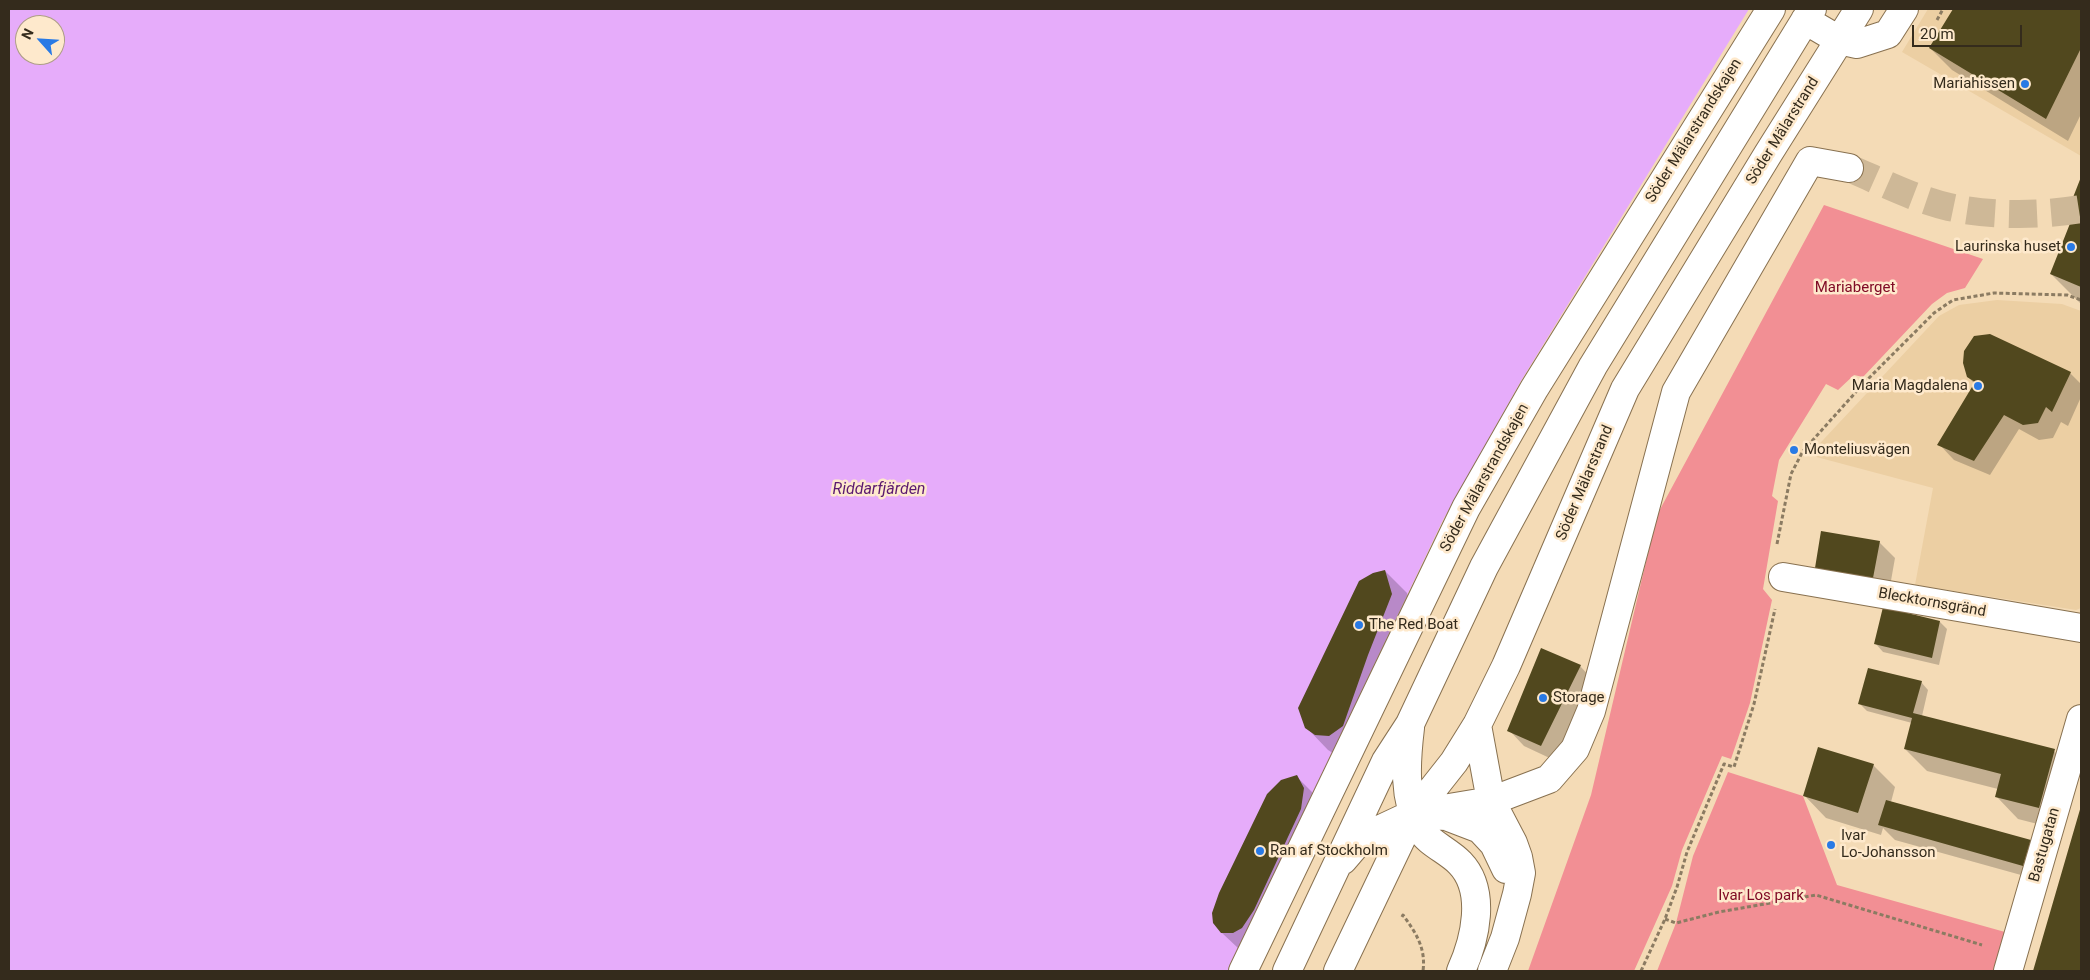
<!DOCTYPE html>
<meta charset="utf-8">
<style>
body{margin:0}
#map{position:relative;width:2090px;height:980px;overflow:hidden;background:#f4dbb6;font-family:Roboto,sans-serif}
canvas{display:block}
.frame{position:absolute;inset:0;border:10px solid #342b1c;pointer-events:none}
.north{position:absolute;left:15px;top:15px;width:50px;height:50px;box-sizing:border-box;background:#fee9cc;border:1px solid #ad9d86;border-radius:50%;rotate:296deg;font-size:14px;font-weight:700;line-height:20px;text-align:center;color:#342b1c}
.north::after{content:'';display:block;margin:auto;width:18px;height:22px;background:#297ae5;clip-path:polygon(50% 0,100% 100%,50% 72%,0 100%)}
.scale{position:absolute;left:1912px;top:25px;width:110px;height:22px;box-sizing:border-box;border:2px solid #342b1c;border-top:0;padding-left:6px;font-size:15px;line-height:18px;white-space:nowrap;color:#342b1c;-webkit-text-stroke:4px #fee9cc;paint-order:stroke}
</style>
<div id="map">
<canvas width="2090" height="980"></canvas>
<div class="frame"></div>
<div class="north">N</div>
<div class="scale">20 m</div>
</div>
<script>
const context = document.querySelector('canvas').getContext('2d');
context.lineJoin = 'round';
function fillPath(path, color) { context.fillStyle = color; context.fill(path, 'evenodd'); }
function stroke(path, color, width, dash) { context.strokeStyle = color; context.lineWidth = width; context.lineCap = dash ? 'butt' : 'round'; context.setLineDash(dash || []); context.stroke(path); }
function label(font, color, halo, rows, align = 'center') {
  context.font = font + ' Roboto,sans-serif'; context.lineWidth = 5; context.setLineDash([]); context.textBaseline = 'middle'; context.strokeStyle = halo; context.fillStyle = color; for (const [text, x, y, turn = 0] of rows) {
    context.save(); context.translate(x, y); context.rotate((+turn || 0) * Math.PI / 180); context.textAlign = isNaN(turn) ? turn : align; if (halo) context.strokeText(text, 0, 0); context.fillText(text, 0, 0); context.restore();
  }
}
fillPath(new Path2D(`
 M1928 9H2081V156L1902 52Z
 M1997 300 2062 304 2081 311V608L2076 610 1915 585 1933 488 1809 455 1939 316 1959 305Z`), '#eccfa3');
fillPath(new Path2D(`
 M1824 205 1983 259 1965 288 1947 293 1932 304 1863 377 1854 375 1838 390 1826 384 1779 460 1772 496 1778 501 1763 589 1772 600 1750 703 1731 759 1722 756 1682 850 1672 886 1634 971H1528L1591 795 1657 515Z
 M1728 772 1803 796 1837 885 2005 932 1994 971H1657L1676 923 1693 856Z`), '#f28f94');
fillPath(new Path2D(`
 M9 9H1749L1521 381 1443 520 1228 971H9ZM25 25H55V55H25Z`), '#e6acfa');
fillPath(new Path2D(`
 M1955 9H2081V114L2068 141 1952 70 1930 48Z
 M2081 180V304L2051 274 2071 223 2067 218Z
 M2070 373 2081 384V397L2068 426 2061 422 2053 438 2039 440 2019 429 1990 475 1954 460 1939 444 1975 384 1968 377Z
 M1879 542 1895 558 1889 592 1832 583 1816 568Z
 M1385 571 1407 593 1414 617 1339 757 1328 750 1306 727Z
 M1940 622 1947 629 1939 665 1883 652 1876 644Z
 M1580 666 1595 682 1556 761 1524 746 1509 730Z
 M1921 682 1928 690 1922 716 2054 751 2076 773 2061 830 2018 819 1996 796 1998 789 1927 771 1905 749 1912 723 1867 711 1860 704Z
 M1873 765 1895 787 1891 802 2030 841 2045 856 2039 880 1895 840 1883 828 1881 835 1826 818 1804 795Z
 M1297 777 1312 792 1318 805 1248 948H1238L1222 933Z
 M2081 808V971H2034Z`), '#0003');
fillPath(new Path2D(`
 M1953 9H2081V48L2046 119 1929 48Z
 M2081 177V287L2050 274 2071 221 2065 218Z
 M1990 334 2071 372 2052 412 2046 407 2038 423 2023 425 2004 415 1974 461 1937 445 1975 382 1967 377 1963 363 1964 351 1974 336Z
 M1821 531 1880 541 1873 578 1815 568Z
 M1385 570 1392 594 1368 655 1343 726 1329 736 1315 735 1305 728 1298 708 1359 581 1373 573Z
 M1883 607 1940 621 1932 658 1874 644Z
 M1541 648 1581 665 1541 746 1507 731Z
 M1868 668 1922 681 1913 713 2055 749 2039 808 1995 797 2001 774 1904 749 1912 718 1858 704Z
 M1818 747 1874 764 1858 813 1803 796Z
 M1297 775 1304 788 1301 809 1254 910 1242 928 1233 933H1221L1213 923 1212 913 1219 893 1267 794 1281 780Z
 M1886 800 2031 840 2023 866 1878 825Z
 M2081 806V971H2033Z`), '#51481e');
stroke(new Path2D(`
 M1849 168C1879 181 1917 200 1949 207 1991 216 2038 216 2081 209`), '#ceb897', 28, [28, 14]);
const minor = new Path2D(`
 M1805 20 1839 40 1857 44 1888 34 1904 9
 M1783 577 2081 628
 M1477 725 1491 801 1513 843 1518 857 1521 873 1517 894 1505 938 1492 971
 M1410 728C1406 761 1403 798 1420 829 1428 843 1449 851 1460 863 1487 891 1475 940 1461 971
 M1413 814 1491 801 1549 779 1575 749 1591 711 1676 392 1810 161 1849 168
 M1343 860 1355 846 1381 829 1413 814 1446 816 1480 829 1494 844 1506 869
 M1243 971 1466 508 1534 389 1771 9
 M1287 971 1386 761 1410 724 1484 567 1593 366 1812 9
 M1338 971 1413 814 1454 762 1477 725 1506 666 1625 389 1768 154 1859 9
 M2008 971 2081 719`);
stroke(minor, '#887150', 30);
stroke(new Path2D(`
 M1937 20 1943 9
 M1777 544 1791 474 1803 451 1864 383 1934 313 1953 300 1994 293 2067 295 2081 300
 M1402 917 1403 915C1416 933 1426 948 1423 971
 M1665 919 1676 923 1719 912 1816 895 1982 945
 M1641 971 1665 919 1677 887 1687 852 1724 764 1734 767 1754 704 1775 609`), '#8b7b62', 3, [4, 2.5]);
stroke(minor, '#fff', 28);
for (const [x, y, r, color] of [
 [2025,84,5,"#297ae5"],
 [2071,247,5,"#297ae5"],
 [1978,386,5,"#297ae5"],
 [1794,450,5,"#297ae5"],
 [1359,625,5,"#297ae5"],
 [1543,698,5,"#297ae5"],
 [1831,845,5,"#297ae5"],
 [1260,851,5,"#297ae5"]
]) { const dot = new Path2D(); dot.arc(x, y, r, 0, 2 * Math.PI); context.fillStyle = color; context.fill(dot); stroke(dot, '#fee9cc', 2); }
label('15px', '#342b1c', '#fee9cc', [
 ["Mariahissen",2015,84,"right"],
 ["Laurinska huset",2061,247,"right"],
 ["Maria Magdalena",1968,386,"right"],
 ["Monteliusvägen",1804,450],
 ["The Red Boat",1369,625],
 ["Storage",1553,698],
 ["Ivar",1841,836],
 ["Lo-Johansson",1841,853],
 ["Ran af Stockholm",1270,851]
], 'left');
label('15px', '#342b1c', '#fee9cc', [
 ["Söder Mälarstrandskajen",1694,131,-58],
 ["Söder Mälarstrand",1783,131,-58],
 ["Söder Mälarstrandskajen",1485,478,-61],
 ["Söder Mälarstrand",1585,483,-67],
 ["Blecktornsgränd",1932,603,10],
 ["Bastugatan",2045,845,-74]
]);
label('15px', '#800b26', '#fee9cc', [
 ["Mariaberget",1855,288],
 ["Ivar Los park",1761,896]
]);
label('italic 16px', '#5b196f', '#fee9cc', [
 ["Riddarfjärden",879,490]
]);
</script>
